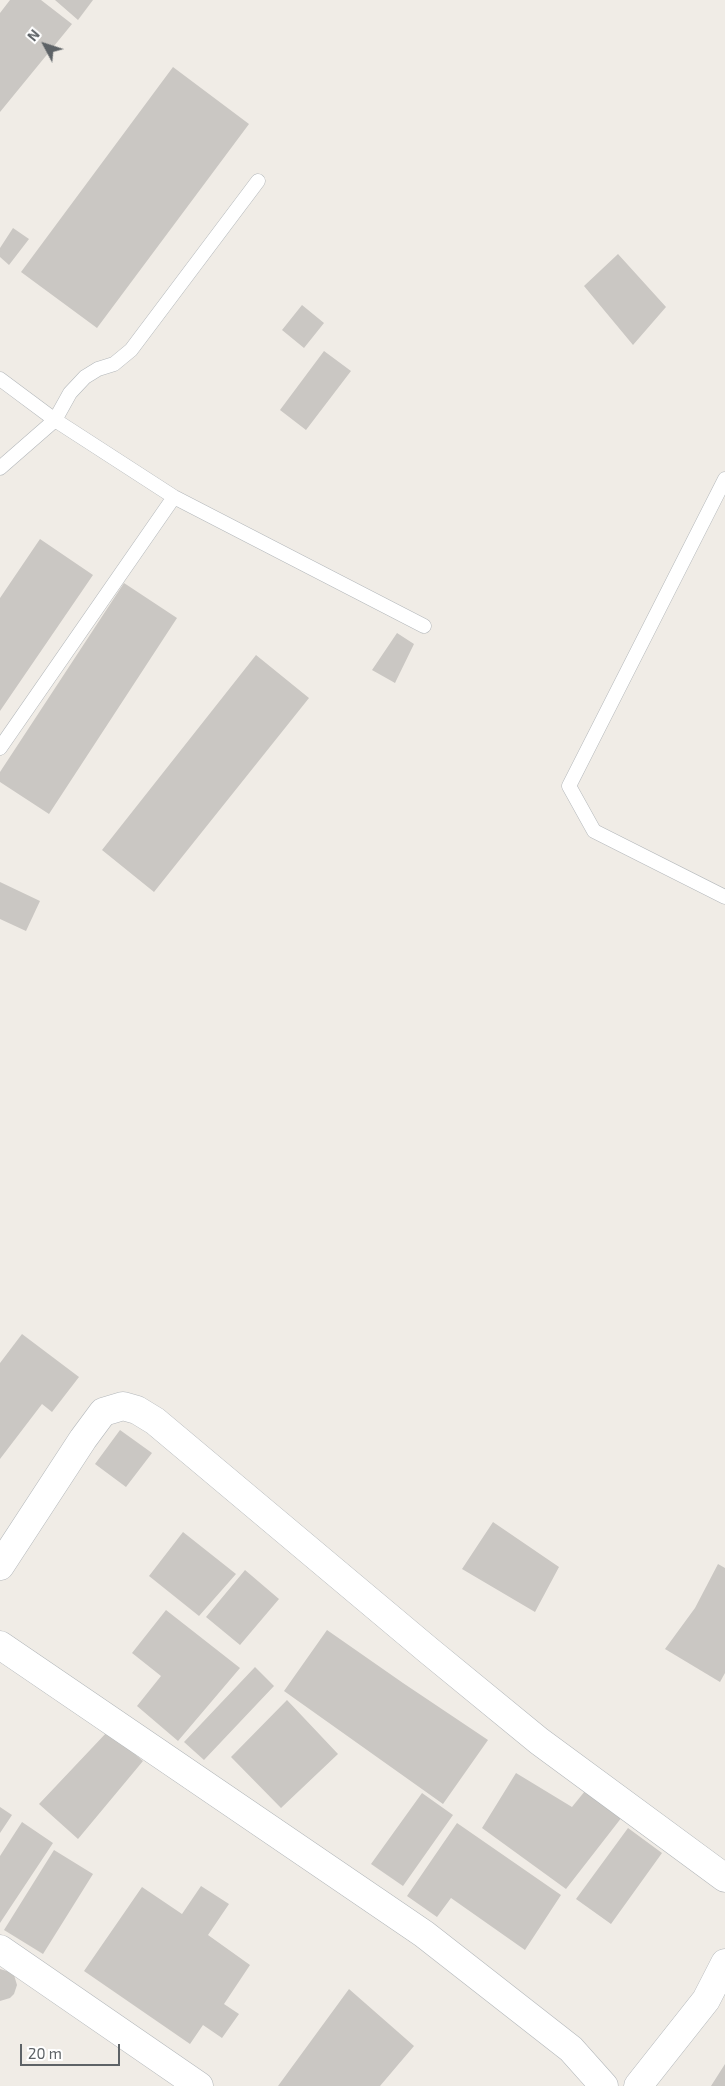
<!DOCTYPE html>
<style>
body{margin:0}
#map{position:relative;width:725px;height:2086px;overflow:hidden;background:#f0ece6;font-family:"Exo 2",sans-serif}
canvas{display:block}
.north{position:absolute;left:20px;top:20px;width:50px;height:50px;-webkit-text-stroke:4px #fff;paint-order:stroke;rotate:310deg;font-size:14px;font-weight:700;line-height:20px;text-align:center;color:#5d6266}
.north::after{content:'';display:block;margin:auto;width:18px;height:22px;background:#5d6266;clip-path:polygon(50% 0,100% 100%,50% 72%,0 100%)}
.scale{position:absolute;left:20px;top:2044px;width:100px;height:22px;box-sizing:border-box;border:2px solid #5d6266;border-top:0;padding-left:6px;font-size:15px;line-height:18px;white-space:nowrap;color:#5d6266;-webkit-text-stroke:4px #fff;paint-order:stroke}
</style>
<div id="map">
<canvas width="725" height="2086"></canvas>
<div class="north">N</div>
<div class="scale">20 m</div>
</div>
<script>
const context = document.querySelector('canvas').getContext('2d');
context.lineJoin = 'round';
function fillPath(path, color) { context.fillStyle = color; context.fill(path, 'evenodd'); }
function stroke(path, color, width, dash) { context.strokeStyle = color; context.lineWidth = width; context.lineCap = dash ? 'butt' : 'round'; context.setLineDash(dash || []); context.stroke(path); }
fillPath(new Path2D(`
 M10 0H41L72 24 0 112V13Z
 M55 0H93L78 20Z
 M173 67 249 124 97 328 21 272Z
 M13 228 29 239 9 265 0 257V248Z
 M618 254 666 307 633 345 584 286Z
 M302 305 324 323 304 348 282 330Z
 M324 351 351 371 306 430 280 410Z
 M40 539 93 575 0 711V598Z
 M124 583 177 618 49 814 0 782V772Z
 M397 633 414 644 395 683 372 670Z
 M256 655 309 698 154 892 102 850Z
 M0 882 40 901 26 931 0 919Z
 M22 1334 79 1377 52 1412 42 1404 0 1459V1363Z
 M120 1430 152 1453 126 1487 95 1464Z
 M493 1522 559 1567 535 1612 462 1569Z
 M183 1532 236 1574 199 1616 149 1576Z
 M718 1564 725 1568V1673L720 1682 665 1649 695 1608Z
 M245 1570 279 1599 240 1645 206 1617Z
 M166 1610 240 1668 178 1741 137 1706 161 1676 132 1653Z
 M327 1630 403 1683 488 1740 443 1804 284 1691Z
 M255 1667 274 1686 204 1760 184 1742Z
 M287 1700 338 1754 281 1808 231 1757Z
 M108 1731 143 1761 78 1839 39 1804Z
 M516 1773 572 1807 585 1791 622 1817 566 1889 482 1828Z
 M422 1793 453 1815 403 1886 371 1864Z
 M0 1807 12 1815 0 1833Z
 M22 1822 53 1843 0 1923V1856Z
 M457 1823 561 1895 525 1950 451 1898 437 1917 407 1896Z
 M628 1828 662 1853 611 1924 576 1899Z
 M54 1850 93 1874 43 1954 4 1930Z
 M201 1886 229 1904 208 1935 250 1965 224 2004 239 2014 222 2038 203 2025 190 2044 84 1971 142 1887 182 1914Z
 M0 1969 10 1972 14 1975 17 1985 14 1994 10 1998 0 2001Z
 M349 1989 414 2046 380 2086H278Z
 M725 2064V2086H711Z`), '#cac7c3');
const service = new Path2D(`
 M0 379 55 420 174 497 424 626
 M0 468 55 420 70 393 85 377 98 369 114 364 131 350 258 181
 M725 479 569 786 594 831 725 897
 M0 748 174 497`);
const minor = new Path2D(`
 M0 1566 83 1439 103 1412 123 1406 137 1410 155 1421 428 1650 539 1741 725 1878
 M0 1645 424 1934 571 2049 604 2086
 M0 1949 199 2086
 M638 2086 706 2000 725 1963`);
stroke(service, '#b3b7ba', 15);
stroke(minor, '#b3b7ba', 29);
stroke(service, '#fff', 14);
stroke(minor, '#fff', 28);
</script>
